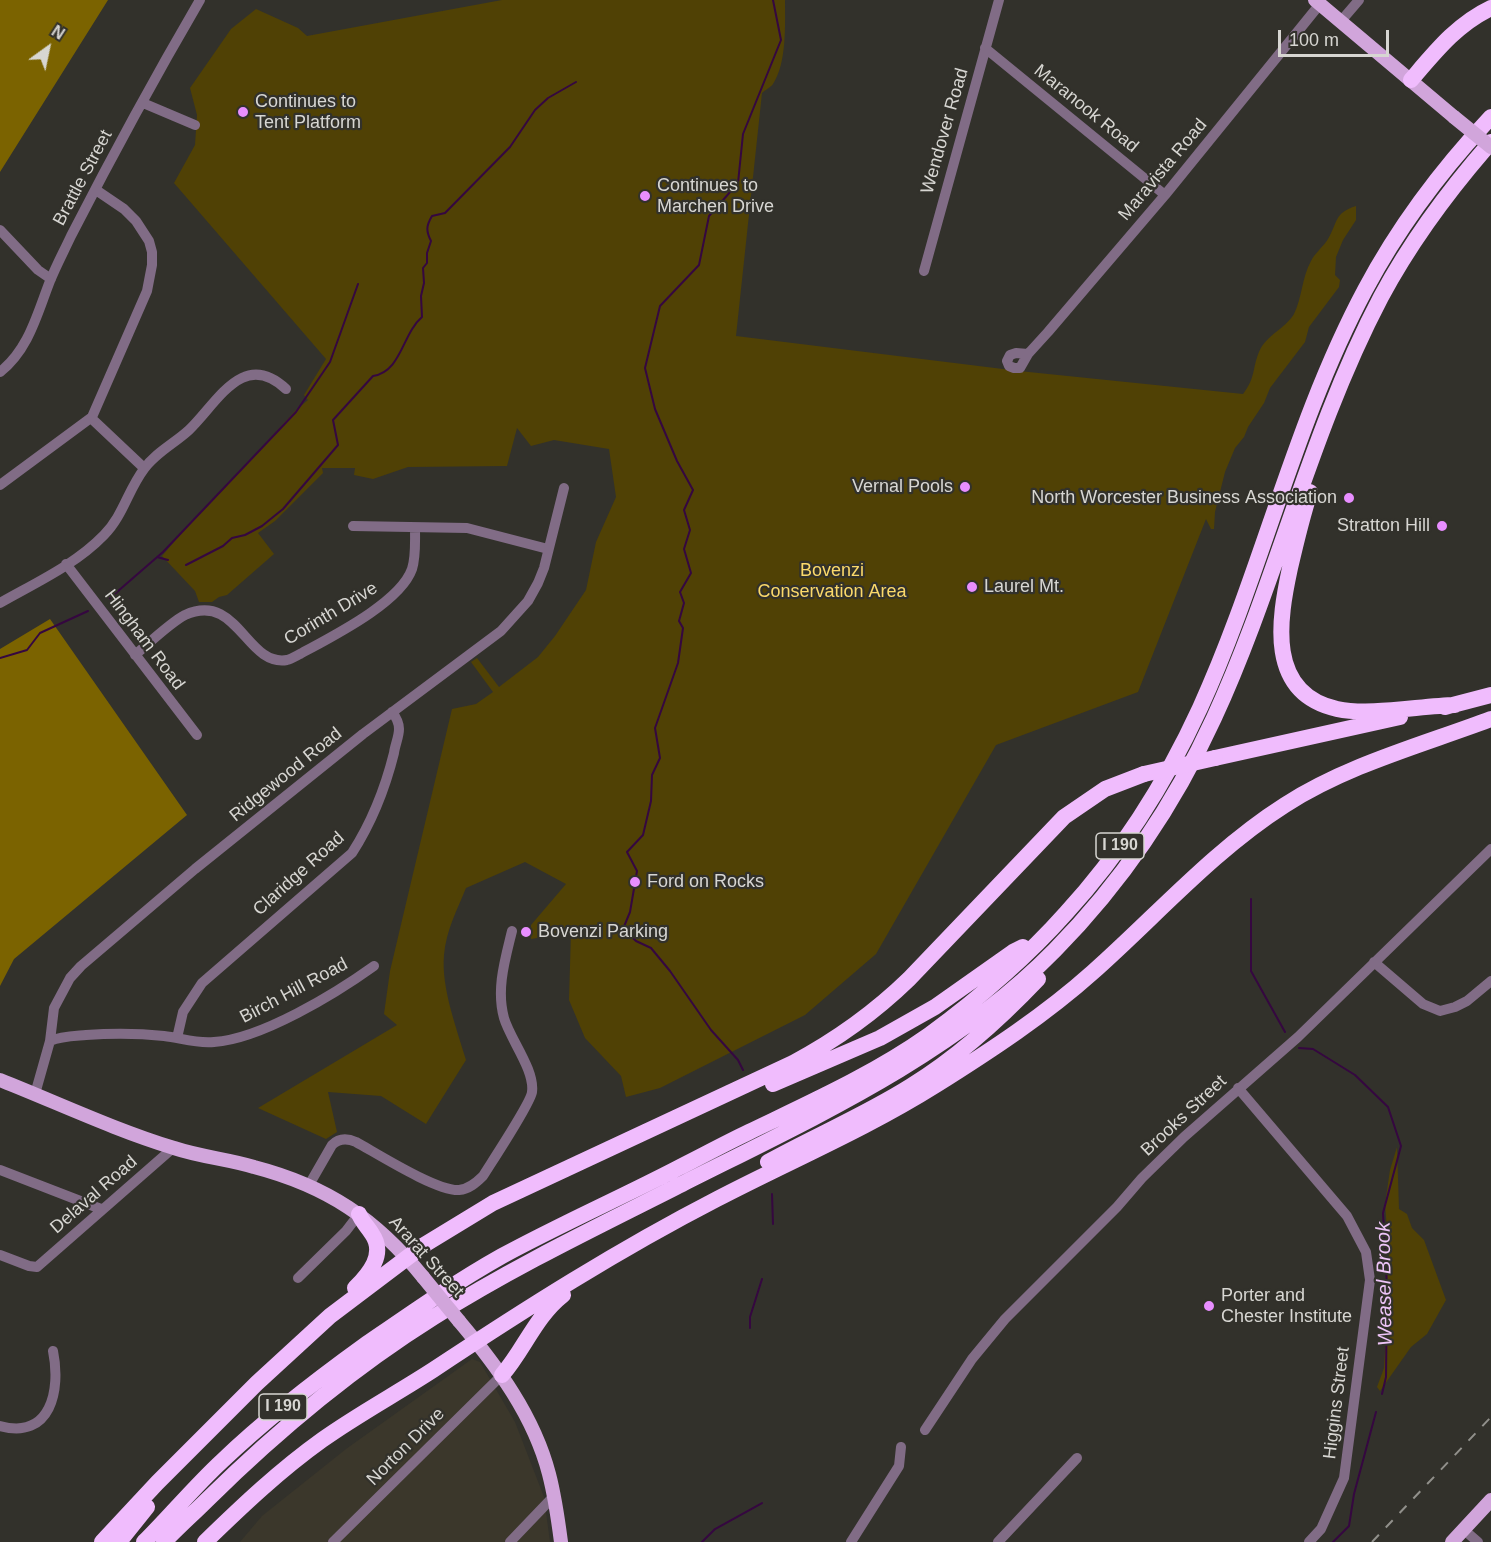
<!DOCTYPE html>
<style>
body{margin:0}
#map{position:relative;width:1491px;height:1542px;overflow:hidden;background:#32312b;font-family:Helvetica,sans-serif}
canvas{display:block}
.north{position:absolute;left:18px;top:18px;width:60px;height:60px;-webkit-text-stroke:4px #32312b;paint-order:stroke;rotate:33deg;font-size:16px;font-weight:700;line-height:24px;text-align:center;color:#d7d6d2}
.north::after{content:'';display:block;margin:auto;width:21px;height:27px;background:#d7d6d2;clip-path:polygon(50% 0,100% 100%,50% 72%,0 100%)}
.scale{position:absolute;left:1278px;top:30px;width:111px;height:27px;box-sizing:border-box;border:3px solid #d7d6d2;border-top:0;padding-left:8px;font-size:18px;line-height:21px;white-space:nowrap;color:#d7d6d2;-webkit-text-stroke:4px #32312b;paint-order:stroke}
</style>
<div id="map">
<canvas width="1491" height="1542"></canvas>
<div class="north">N</div>
<div class="scale">100 m</div>
</div>
<script>
const context = document.querySelector('canvas').getContext('2d');
context.lineJoin = 'round';
function fillPath(path, color) { context.fillStyle = color; context.fill(path, 'evenodd'); }
function stroke(path, color, width, dash) { context.strokeStyle = color; context.lineWidth = width; context.lineCap = dash ? 'butt' : 'round'; context.setLineDash(dash || []); context.stroke(path); }
function label(font, color, halo, rows, align = 'center') {
  context.font = font + ' Helvetica,sans-serif'; context.lineWidth = 4.5; context.setLineDash([]); context.textBaseline = 'middle'; context.strokeStyle = halo; context.fillStyle = color; for (const [text, x, y, turn = 0] of rows) {
    context.save(); context.translate(x, y); context.rotate((+turn || 0) * Math.PI / 180); context.textAlign = isNaN(turn) ? turn : align; if (halo) context.strokeText(text, 0, 0); context.fillText(text, 0, 0); context.restore();
  }
}
fillPath(new Path2D(`
 M472 1359 480 1362 515 1422 544 1497 550 1542H240L262 1516 346 1449Z`), '#3b372b');
fillPath(new Path2D(`
 M502 0H785C785 24 787 63 773 84 771 87 765 90 762 93L736 336 1019 371 1243 394C1256 377 1252 369 1259 352 1266 335 1285 329 1294 314 1302 298 1302 277 1311 261 1315 253 1323 247 1328 239 1338 222 1334 213 1356 206V220L1343 240 1336 257 1335 275 1340 280 1339 287 1309 327 1305 342 1270 388 1264 403 1248 427 1244 437 1235 448 1225 472 1215 512 1214 529H1211L1206 519 1138 692 996 745 876 954 805 1015 660 1088 626 1097 621 1076 585 1038 569 1000 571 932 531 939V925L566 884 525 862 466 888C457 910 446 931 444 955 441 988 457 1029 466 1060L426 1124 381 1096 328 1092 337 1132 326 1139 258 1108 397 1025 384 1014 390 971 452 709 476 704 493 692 471 662 477 658 499 687 538 657 555 636 586 590 596 542 616 497 609 449 554 440 531 446 517 428 507 466 408 467 373 479 354 475 355 468H322L323 473 275 521 258 533 274 554 227 595 219 597 212 602H199L195 591 162 556 192 521 207 507 295 411 308 400 304 395 326 359 174 183 195 145 197 115 190 88 231 29 256 9 298 28 307 36Z
 M1397 1147 1399 1209 1407 1214 1412 1228 1424 1240 1446 1300 1427 1334 1411 1347 1380 1391 1377 1387 1384 1368 1386 1334 1385 1301 1389 1256 1385 1204 1390 1170Z`), '#504105');
fillPath(new Path2D(`
 M0 0H108L0 172Z
 M50 619 187 815 14 959 0 986V649Z`), '#7b6300');
stroke(new Path2D(`
 M157 557 168 560
 M186 565 223 546 232 538 245 535 262 526 283 509 338 445 333 420 373 376C402 371 402 334 422 317L421 296 424 283 423 268 427 263V253L431 241C426 231 426 226 432 216L445 213 510 147 535 110 548 98 576 82
 M110 598 163 552 296 412 330 362 358 284
 M0 658 27 650 40 633 88 611
 M1251 899V971L1285 1032
 M1299 1048 1313 1049 1355 1075 1388 1107 1401 1146 1383 1213 1387 1286 1386 1377 1382 1394
 M743 1070 738 1060 711 1030 670 971 651 948 636 941 623 929 630 912 637 871 627 852 643 835 651 801 652 775 660 758 655 728 678 663 683 628 679 621 684 603 680 592 691 573 684 549 690 530 684 510 693 490 677 461 655 409 645 368 660 306 699 265 709 216 738 183 743 134 781 40 773 0
 M772 1194 773 1224
 M750 1328V1317L762 1279
 M702 1542 715 1529 762 1503
 M1333 1542 1349 1526 1354 1494 1376 1412`), '#350740', 2);
stroke(new Path2D(`
 M1341 21 1359 0
 M985 48 1165 195
 M143 103 195 125
 M0 230 38 270 51 279
 M924 271 999 0
 M1028 354 1020 368H1014L1009 366 1007 361 1010 355 1016 353 1028 354 1048 332 1165 195 1320 4
 M0 372C29 349 37 314 50 281 56 266 64 251 71 236 112 156 155 77 200 0
 M91 418 144 468
 M0 485 92 417 147 291 152 265V252L149 241 136 221 124 209 96 190
 M353 526 467 528 548 549
 M66 564 197 735
 M0 603C35 583 75 565 104 535 123 516 128 490 144 469 155 453 175 443 189 430 218 402 243 349 286 389
 M135 655C148 644 171 622 185 615 238 591 246 667 287 660 291 659 296 656 300 654 331 637 400 603 412 569 416 557 415 541 415 528
 M1374 962 1423 1004 1440 1011 1455 1007 1467 1001 1491 981
 M177 1038 183 1012 202 983 352 853C372 822 385 789 394 753 395 745 399 737 399 729 399 723 396 717 392 712
 M50 1041C61 1036 74 1036 86 1035 112 1033 137 1033 164 1036 181 1038 197 1044 214 1042 261 1039 335 994 374 966
 M1238 1088 1347 1216 1366 1252 1370 1280 1344 1478 1321 1529 1309 1542
 M35 1094 50 1041 54 1008 70 978 81 966 195 869 363 734 501 631 528 601 538 583 544 568 564 488
 M0 1170 101 1209
 M309 1185 332 1145C339 1138 347 1138 356 1142 378 1154 436 1191 459 1190 469 1189 476 1183 483 1176 491 1163 531 1103 532 1092 535 1070 510 1039 504 1018 496 989 505 960 512 931
 M0 1255 29 1266 37 1267 173 1148
 M298 1278 346 1231 359 1214
 M0 1426C51 1440 61 1390 53 1351
 M925 1430 972 1359 1005 1319 1117 1207 1142 1178 1184 1137 1298 1037 1491 849
 M1463 1529 1478 1542
 M333 1542 502 1375
 M510 1542 554 1496
 M851 1542 899 1466 901 1447
 M998 1542 1077 1458`), '#816c86', 10);
stroke(new Path2D(`
 M1315 0 1454 117
 M0 1080C58 1103 115 1130 174 1148 201 1157 228 1159 254 1167 327 1186 376 1219 423 1277
 M459 1321C497 1366 534 1416 549 1474 555 1497 558 1519 561 1542
 M1452 1542 1491 1500`), '#d1a5db', 14);
stroke(new Path2D(`
 M1411 80C1435 52 1457 24 1491 8
 M1310 492C1302 517 1296 542 1290 568 1279 619 1266 693 1337 709 1370 716 1419 706 1455 705
 M1445 707 1491 695
 M1215 758 1400 717
 M773 1084 880 1038 935 1007 1013 952 1023 947
 M768 1162C815 1136 865 1115 911 1086 958 1057 1000 1019 1038 979
 M355 1288C369 1274 386 1254 372 1234 368 1227 362 1222 359 1214
 M502 1375C524 1350 535 1317 563 1295
 M102 1542 157 1483 257 1383 330 1316 424 1245 493 1203 793 1063C836 1040 874 1013 909 979L1064 817 1105 789 1144 774
 M119 1542 147 1507
 M144 1542C171 1515 195 1486 222 1461 267 1418 315 1381 365 1345 410 1314 454 1283 502 1256 559 1225 618 1199 676 1169 700 1157 724 1144 749 1132 809 1103 874 1074 929 1035 978 999 1026 958 1066 913 1121 853 1166 782 1200 708 1262 572 1294 423 1365 290 1399 226 1442 169 1491 117
 M164 1542C178 1527 193 1514 207 1500 277 1431 351 1369 434 1317 513 1267 599 1226 682 1184 813 1118 951 1056 1055 950 1121 883 1175 803 1214 718 1277 581 1310 432 1381 297 1411 241 1449 190 1491 142
 M205 1542C242 1506 280 1470 322 1440 357 1415 396 1394 433 1370 525 1309 618 1250 717 1199 790 1161 866 1129 936 1085 990 1051 1045 1015 1093 972 1155 917 1214 850 1285 805 1347 765 1422 745 1491 719`), '#f0bcfd', 16);
stroke(new Path2D(`
 M1372 1542 1491 1417`), '#91908b', 2, [10, 10]);
stroke(new Path2D(`
 M1454 117 1491 147
 M423 1277 459 1321`), '#d1a5db', 14);
stroke(new Path2D(`
 M1144 774 1215 758`), '#f0bcfd', 16);
for (const [x, y, r, color] of [
 [243,112,6,"#e88eff"],
 [645,196,6,"#e88eff"],
 [965,487,6,"#e88eff"],
 [1349,498,6,"#e88eff"],
 [1442,526,6,"#e88eff"],
 [972,587,6,"#e88eff"],
 [635,882,6,"#e88eff"],
 [526,932,6,"#e88eff"],
 [1209,1306,6,"#e88eff"]
]) { const dot = new Path2D(); dot.arc(x, y, r, 0, 2 * Math.PI); context.fillStyle = color; context.fill(dot); stroke(dot, '#32312b', 2); }
for (const [x, y, w] of [
 [1120,846,48],
 [283,1407,48]
]) { const box = new Path2D(); box.roundRect(x - w / 2, y - 13, w, 26, 4.5); context.fillStyle = '#32312b'; context.fill(box); stroke(box, '#d7d6d2', 1.5); }
label('bold 16px', '#d7d6d2', null, [
 ["I 190",1120,846],
 ["I 190",283,1407]
]);
label('18px', '#d7d6d2', '#32312b', [
 ["Continues to",255,102],
 ["Tent Platform",255,123],
 ["Continues to",657,186],
 ["Marchen Drive",657,207],
 ["Vernal Pools",953,487,"right"],
 ["North Worcester Business Association",1337,498,"right"],
 ["Stratton Hill",1430,526,"right"],
 ["Laurel Mt.",984,587],
 ["Ford on Rocks",647,882],
 ["Bovenzi Parking",538,932],
 ["Porter and",1221,1296],
 ["Chester Institute",1221,1317]
], 'left');
label('18px', '#d7d6d2', '#32312b', [
 ["Maranook Road",1086,109,39],
 ["Wendover Road",945,131,-74],
 ["Maravista Road",1163,170,-50],
 ["Brattle Street",83,178,-62],
 ["Corinth Drive",331,614,-31],
 ["Hingham Road",144,640,53],
 ["Ridgewood Road",286,775,-39],
 ["Claridge Road",299,874,-42],
 ["Birch Hill Road",294,991,-28],
 ["Brooks Street",1184,1116,-43],
 ["Delaval Road",94,1195,-41],
 ["Ararat Street",426,1257,48],
 ["Higgins Street",1337,1403,-83],
 ["Norton Drive",406,1447,-45]
]);
label('18px', '#fbd96a', '#32312b', [
 ["Bovenzi",832,571],
 ["Conservation Area",832,592]
]);
label('italic 20px', '#eec5f8', '#32312b', [
 ["Weasel Brook",1385,1284,-91]
]);
</script>
